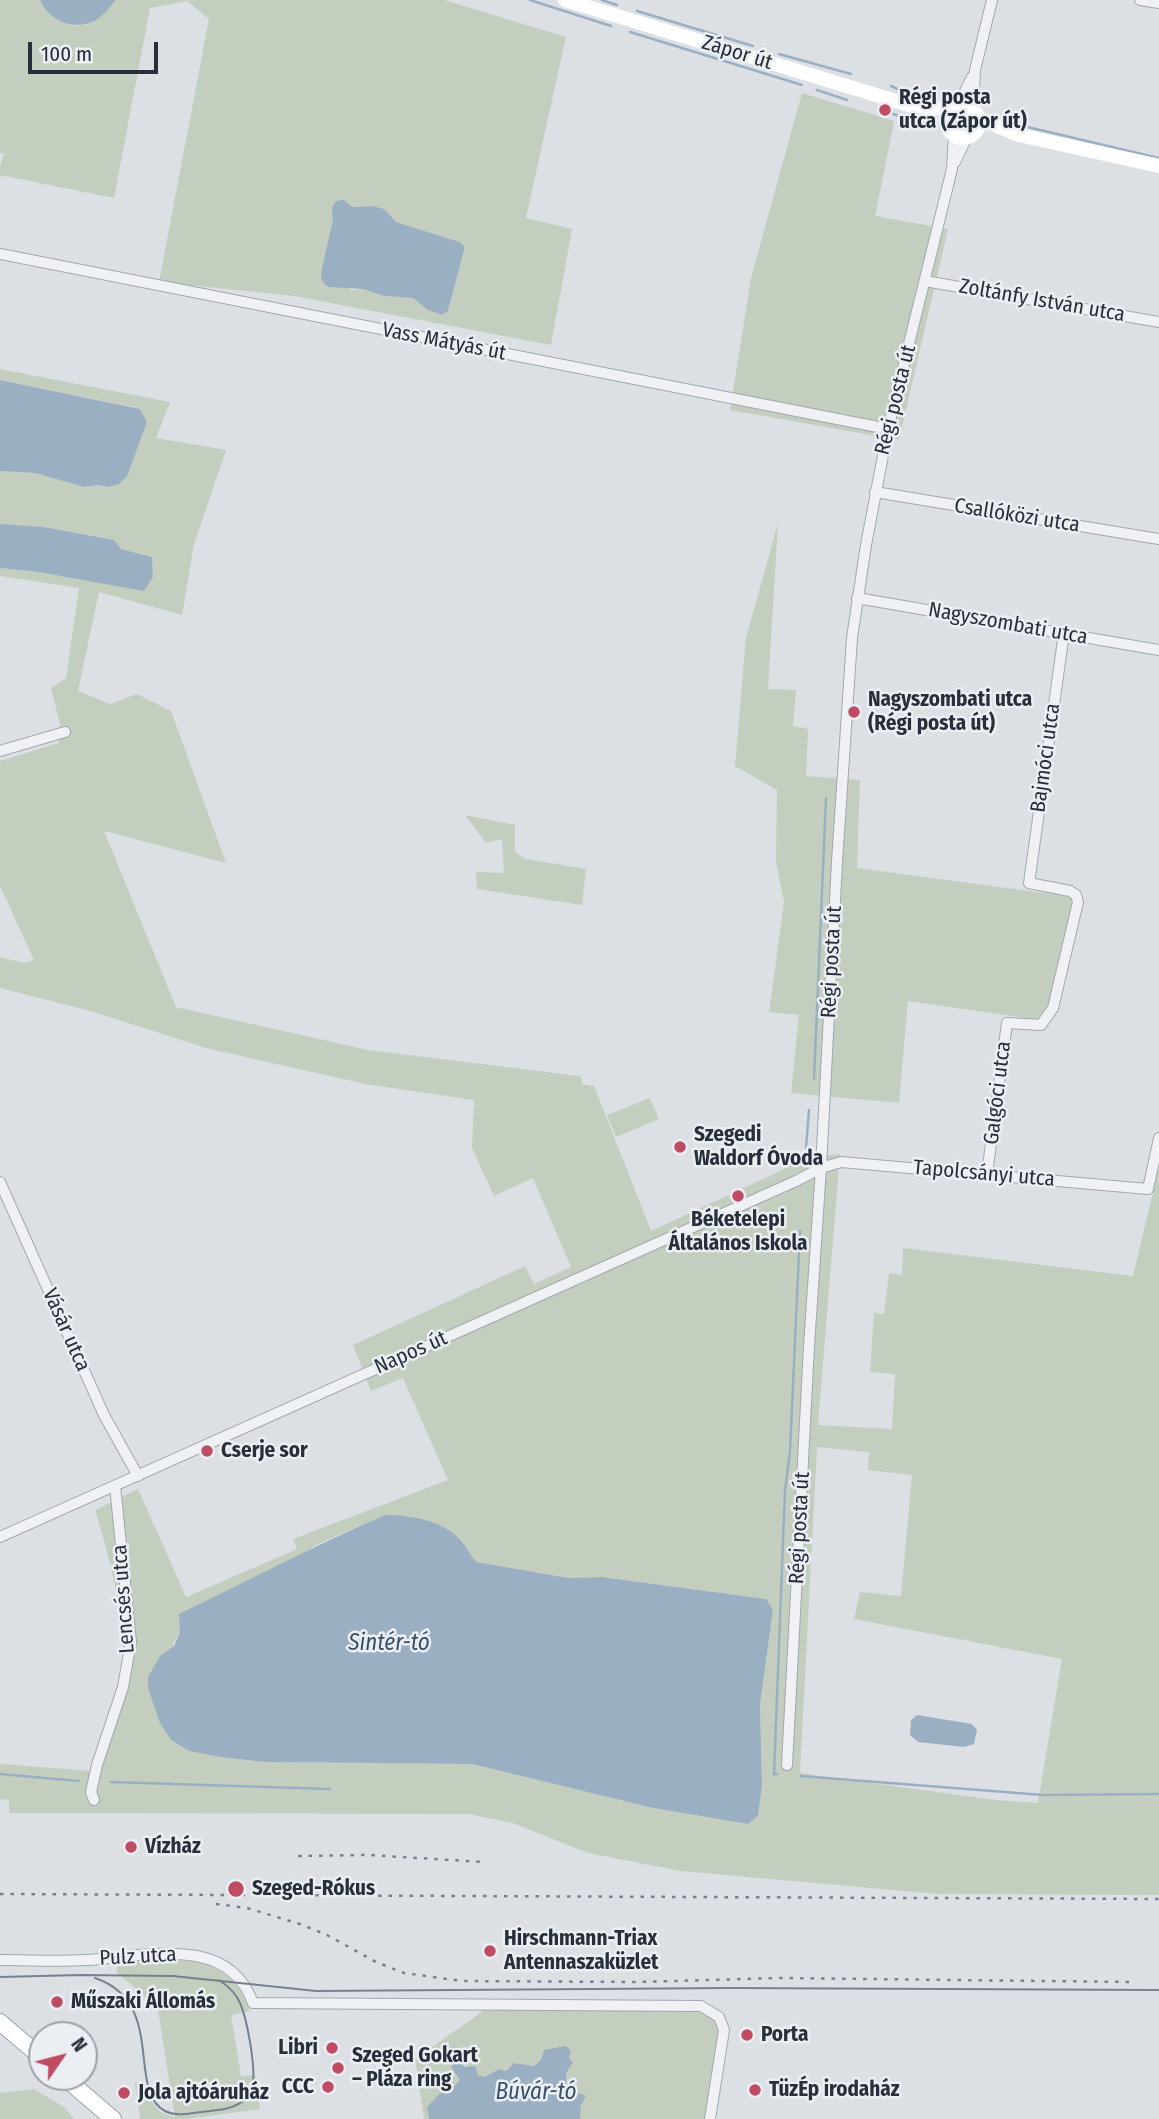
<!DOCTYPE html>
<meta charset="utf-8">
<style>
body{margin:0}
#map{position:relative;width:1159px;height:2119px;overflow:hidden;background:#dce0e5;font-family:"Fira Sans Condensed",sans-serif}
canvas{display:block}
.north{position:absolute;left:28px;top:2021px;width:70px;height:70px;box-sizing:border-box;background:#ebeff3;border:2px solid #9da2a9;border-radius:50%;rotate:55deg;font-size:19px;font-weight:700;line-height:28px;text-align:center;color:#282f3a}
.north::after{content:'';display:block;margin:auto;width:24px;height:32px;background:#c04c64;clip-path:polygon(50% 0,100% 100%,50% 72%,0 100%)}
.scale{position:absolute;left:28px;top:42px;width:130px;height:32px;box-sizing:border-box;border:4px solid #282f3a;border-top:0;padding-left:9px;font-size:21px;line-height:24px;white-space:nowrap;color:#282f3a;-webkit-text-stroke:5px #ebeff3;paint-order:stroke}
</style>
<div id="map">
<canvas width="1159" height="2119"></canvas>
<div class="north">N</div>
<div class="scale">100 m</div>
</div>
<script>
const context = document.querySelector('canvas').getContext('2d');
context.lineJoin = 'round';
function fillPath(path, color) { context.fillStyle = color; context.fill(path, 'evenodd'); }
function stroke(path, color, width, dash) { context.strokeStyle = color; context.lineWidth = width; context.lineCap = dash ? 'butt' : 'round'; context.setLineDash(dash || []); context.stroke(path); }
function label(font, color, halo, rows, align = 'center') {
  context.font = font + ' "Fira Sans Condensed",sans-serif'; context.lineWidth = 5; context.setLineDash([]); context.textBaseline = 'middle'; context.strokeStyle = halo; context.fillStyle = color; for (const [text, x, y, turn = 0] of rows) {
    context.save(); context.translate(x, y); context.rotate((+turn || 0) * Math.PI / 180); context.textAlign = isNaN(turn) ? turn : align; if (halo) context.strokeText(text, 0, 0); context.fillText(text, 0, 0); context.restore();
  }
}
fillPath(new Path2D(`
 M0 0H40C47 16 68 30 86 24 97 21 109 9 116 0H444L566 37 526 218 572 229 551 345 294 296 159 282 209 19 187 1 150 8 114 198 0 175V166L4 154 0 153ZM347 205 352 207 372 206 396 222 460 242 465 248 448 311 442 315 429 310 413 298 384 296 363 289 351 290 322 268 333 219Z
 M802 93 894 121 875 216 948 229 899 440 730 410 751 278Z
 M0 369 170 402 156 438 226 450 194 544 182 615 99 592 78 691 110 704 137 694 171 711 226 863 104 831 176 1007 368 1050 579 1076 582 1079V1084L594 1086 651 1231 808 1158 840 1154 818 1425 892 1429 895 1374 870 1372 874 1313 884 1314 889 1273 902 1275 903 1248 1133 1276 1159 1167V1895L938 1894 681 1871 588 1853 513 1823 468 1814 9 1813V1800L0 1799V1764L93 1771C102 1741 116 1709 122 1679 130 1633 109 1555 95 1510L138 1489 186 1597 297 1549 293 1539 448 1480 403 1378 371 1391 353 1345 525 1266 534 1284 571 1267 533 1178 494 1196 472 1148 474 1100 365 1084 206 1048 91 1011 0 988V957L25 963 34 960 0 886V761L59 743 60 724 51 688 66 678 79 588 0 576V568L38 572 144 590 153 577 152 557 121 549 113 540 44 527 0 524V471L35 473 84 487 98 485 108 487 133 407 0 380ZM817 1447 869 1452 868 1470 912 1475 901 1596 860 1592 854 1619 1062 1659 1038 1803 995 1800 800 1773ZM385 1515C410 1519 440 1519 460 1538 466 1545 470 1555 475 1562L569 1578 602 1577 765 1599 773 1610 760 1704 762 1785 758 1816 748 1824 653 1808 472 1764 265 1762 220 1757 189 1751 171 1740 173 1644 180 1632 318 1544Z
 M778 523 768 689 796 690 793 726 808 729 806 776 860 780 857 868 1074 897 1052 1006 1040 1020 908 1001 899 1103 791 1093 799 1015 769 1012 784 902 776 862 777 790 735 766 746 638Z
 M465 815 515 825V852L525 859 586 869 582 905 477 889 476 872 504 873 502 839 486 843Z
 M650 1098 659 1119 616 1137 607 1115Z
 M188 1959C219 1965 240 1980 250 2011L231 2015 241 2076 255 2075 260 2109 187 2119H140L135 2082H145C149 2100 155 2113 175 2117L158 2010H151L143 1994 117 1973 116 1960Z
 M692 2004 722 2023 710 2119H580L581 2105 565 2080 566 2070 541 2060 534 2066 514 2063 505 2071 499 2069 484 2077C473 2074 465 2063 455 2061L460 2079 453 2087 441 2092 427 2107 429 2119H424L415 2059 486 2009Z
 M34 2089 64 2107 74 2119H0V2093Z`), '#c3cebe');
fillPath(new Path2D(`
 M40 0H116C110 7 104 15 96 20 75 32 49 21 40 0Z
 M340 200H344L352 207 372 206 384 209 396 222 460 242 465 247 448 311 442 315 428 310 413 298 384 296 363 289 329 287 324 284 321 277 322 268 333 219 332 208 335 202Z
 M0 380 140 409 147 422 127 476 119 484 108 487 98 485 84 487 35 473 0 471Z
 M0 524 44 527 114 540 121 549 152 557 153 577 144 591 38 572 0 568Z
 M385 1515C409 1515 442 1520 460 1539 466 1545 470 1555 476 1562L569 1578 602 1577 766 1599 773 1610 760 1704 762 1785 758 1816 748 1824 653 1808 472 1764 265 1762 220 1757 189 1751 171 1740 160 1723 148 1688V1677L160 1656 174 1646 180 1632 179 1614C248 1581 315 1545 385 1515Z
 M917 1715 972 1724 977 1730 974 1744 964 1747 918 1742 910 1735 911 1720Z
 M566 2046 571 2051 569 2058 573 2063C558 2079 569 2090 586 2096L581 2105 580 2119H429L427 2107 441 2092 453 2087 460 2080 451 2067 454 2061 449 2060V2047H458L460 2062 465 2067 475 2066 478 2075 484 2077 499 2069 506 2071 514 2063 534 2066 541 2060 544 2050Z`), '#9ab0c2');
stroke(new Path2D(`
 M530 0 611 26
 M602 0 617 5
 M637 11 753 46
 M630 32 802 85
 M779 54 851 74
 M891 86 914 97 932 101
 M817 90 847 100
 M889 113 930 124
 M1002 121 1159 158
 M814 1079 826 798
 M806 1148 809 1110
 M0 1774 79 1781
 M777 1774H774L785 1490 790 1451 800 1231
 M800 1776 1043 1795 1159 1794
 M111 1782 330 1789`), '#9ab0c2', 2.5);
const street = new Path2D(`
 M1140 0 1159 3
 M958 106 972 77
 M973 109 975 70 992 0
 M955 162 967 137
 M0 254 888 429
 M925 281 1159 322
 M875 492 1159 539
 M857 598 1159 650
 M0 751 65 732
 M987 1174 1007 1023 1041 1025 1053 1008 1078 902 1076 895 1070 891 1029 883 1064 633
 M0 1182 104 1415 138 1476
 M0 1537 796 1181 821 1168 841 1162 1148 1189 1159 1138
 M787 1765 809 1346 821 1168 837 862 852 638 866 545 888 429 952 169 954 135
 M94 1800 91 1792 97 1765 123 1687 131 1642 115 1486
 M0 1960C29 1960 58 1962 86 1960 144 1957 228 1933 253 2003L701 2006 719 2017 724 2030 710 2119`);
const primary = new Path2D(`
 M0 2022 42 2058
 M64 2077 113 2119`);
stroke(street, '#a2a7ae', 12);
stroke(primary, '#9da5af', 18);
stroke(street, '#eff1f4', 10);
stroke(new Path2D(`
 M565 0 909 105 952 110
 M947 122a16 16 0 1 1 32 0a16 16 0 1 1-32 0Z
 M978 118 1019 135 1159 166`), '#fff', 14);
stroke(primary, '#fff', 16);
stroke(new Path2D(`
 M0 1977 80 1975 173 1976 316 1991 730 1988 1159 1990
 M95 1978C167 2002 126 2091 165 2111 177 2117 190 2113 202 2112 216 2110 232 2110 243 2101 246 2097 250 2092 252 2088 257 2071 247 2019 240 2003 236 1993 228 1986 219 1980`), '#77818d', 2);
stroke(new Path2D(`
 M298 1856 369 1855 483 1862
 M0 1894 1159 1899
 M216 1904 247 1908 300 1924 327 1935 376 1962 404 1973 462 1981 638 1982 780 1978 1132 1982`), '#77818d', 2.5, [3.5, 7]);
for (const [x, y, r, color] of [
 [885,110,7,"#c04c64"],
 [854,712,7,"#c04c64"],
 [680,1147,7,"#c04c64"],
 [738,1196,7,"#c04c64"],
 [207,1451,7,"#c04c64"],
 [131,1847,7,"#c04c64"],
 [236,1889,9,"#c04c64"],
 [490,1951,7,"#c04c64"],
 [57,2002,7,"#c04c64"],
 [747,2035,7,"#c04c64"],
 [332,2048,7,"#c04c64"],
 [338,2068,7,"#c04c64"],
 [328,2087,7,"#c04c64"],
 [755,2090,7,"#c04c64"],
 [124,2093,7,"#c04c64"]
]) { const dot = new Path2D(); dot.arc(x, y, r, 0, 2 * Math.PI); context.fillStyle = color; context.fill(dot); stroke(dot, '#ebeff3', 2.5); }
label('21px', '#282f3a', '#ebeff3', [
 ["Zápor út",737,53,17],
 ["Zoltánfy István utca",1042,301,10],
 ["Vass Mátyás út",444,342,11],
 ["Régi posta út",896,400,-76],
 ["Csallóközi utca",1017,516,9],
 ["Nagyszombati utca",1008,624,10],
 ["Bajmóci utca",1046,758,-82],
 ["Régi posta út",832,962,-87],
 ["Galgóci utca",998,1093,-83],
 ["Tapolcsányi utca",984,1174,5],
 ["Vásár utca",66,1330,66],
 ["Napos út",411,1353,-24],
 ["Régi posta út",800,1528,-87],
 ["Lencsés utca",124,1599,-94],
 ["Pulz utca",138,1957,-3]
]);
label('bold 21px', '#282f3a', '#ebeff3', [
 ["Régi posta",899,98],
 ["utca (Zápor út)",899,122],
 ["Nagyszombati utca",868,700],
 ["(Régi posta út)",868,724],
 ["Szegedi",694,1135],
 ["Waldorf Óvoda",694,1159],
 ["Béketelepi",738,1220,"center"],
 ["Általános Iskola",738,1244,"center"],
 ["Cserje sor",221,1451],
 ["Vízház",145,1847],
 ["Szeged-Rókus",252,1889],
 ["Hirschmann-Triax",504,1939],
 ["Antennaszaküzlet",504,1963],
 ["Műszaki Állomás",71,2002],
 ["Porta",761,2035],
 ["Libri",318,2048,"right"],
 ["Szeged Gokart",352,2056],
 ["– Pláza ring",352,2080],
 ["CCC",314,2087,"right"],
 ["TüzÉp irodaház",769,2090],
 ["Jola ajtóáruház",138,2093]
], 'left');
label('italic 23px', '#365069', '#ebeff3', [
 ["Sintér-tó",389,1644],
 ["Búvár-tó",536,2093]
]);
</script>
